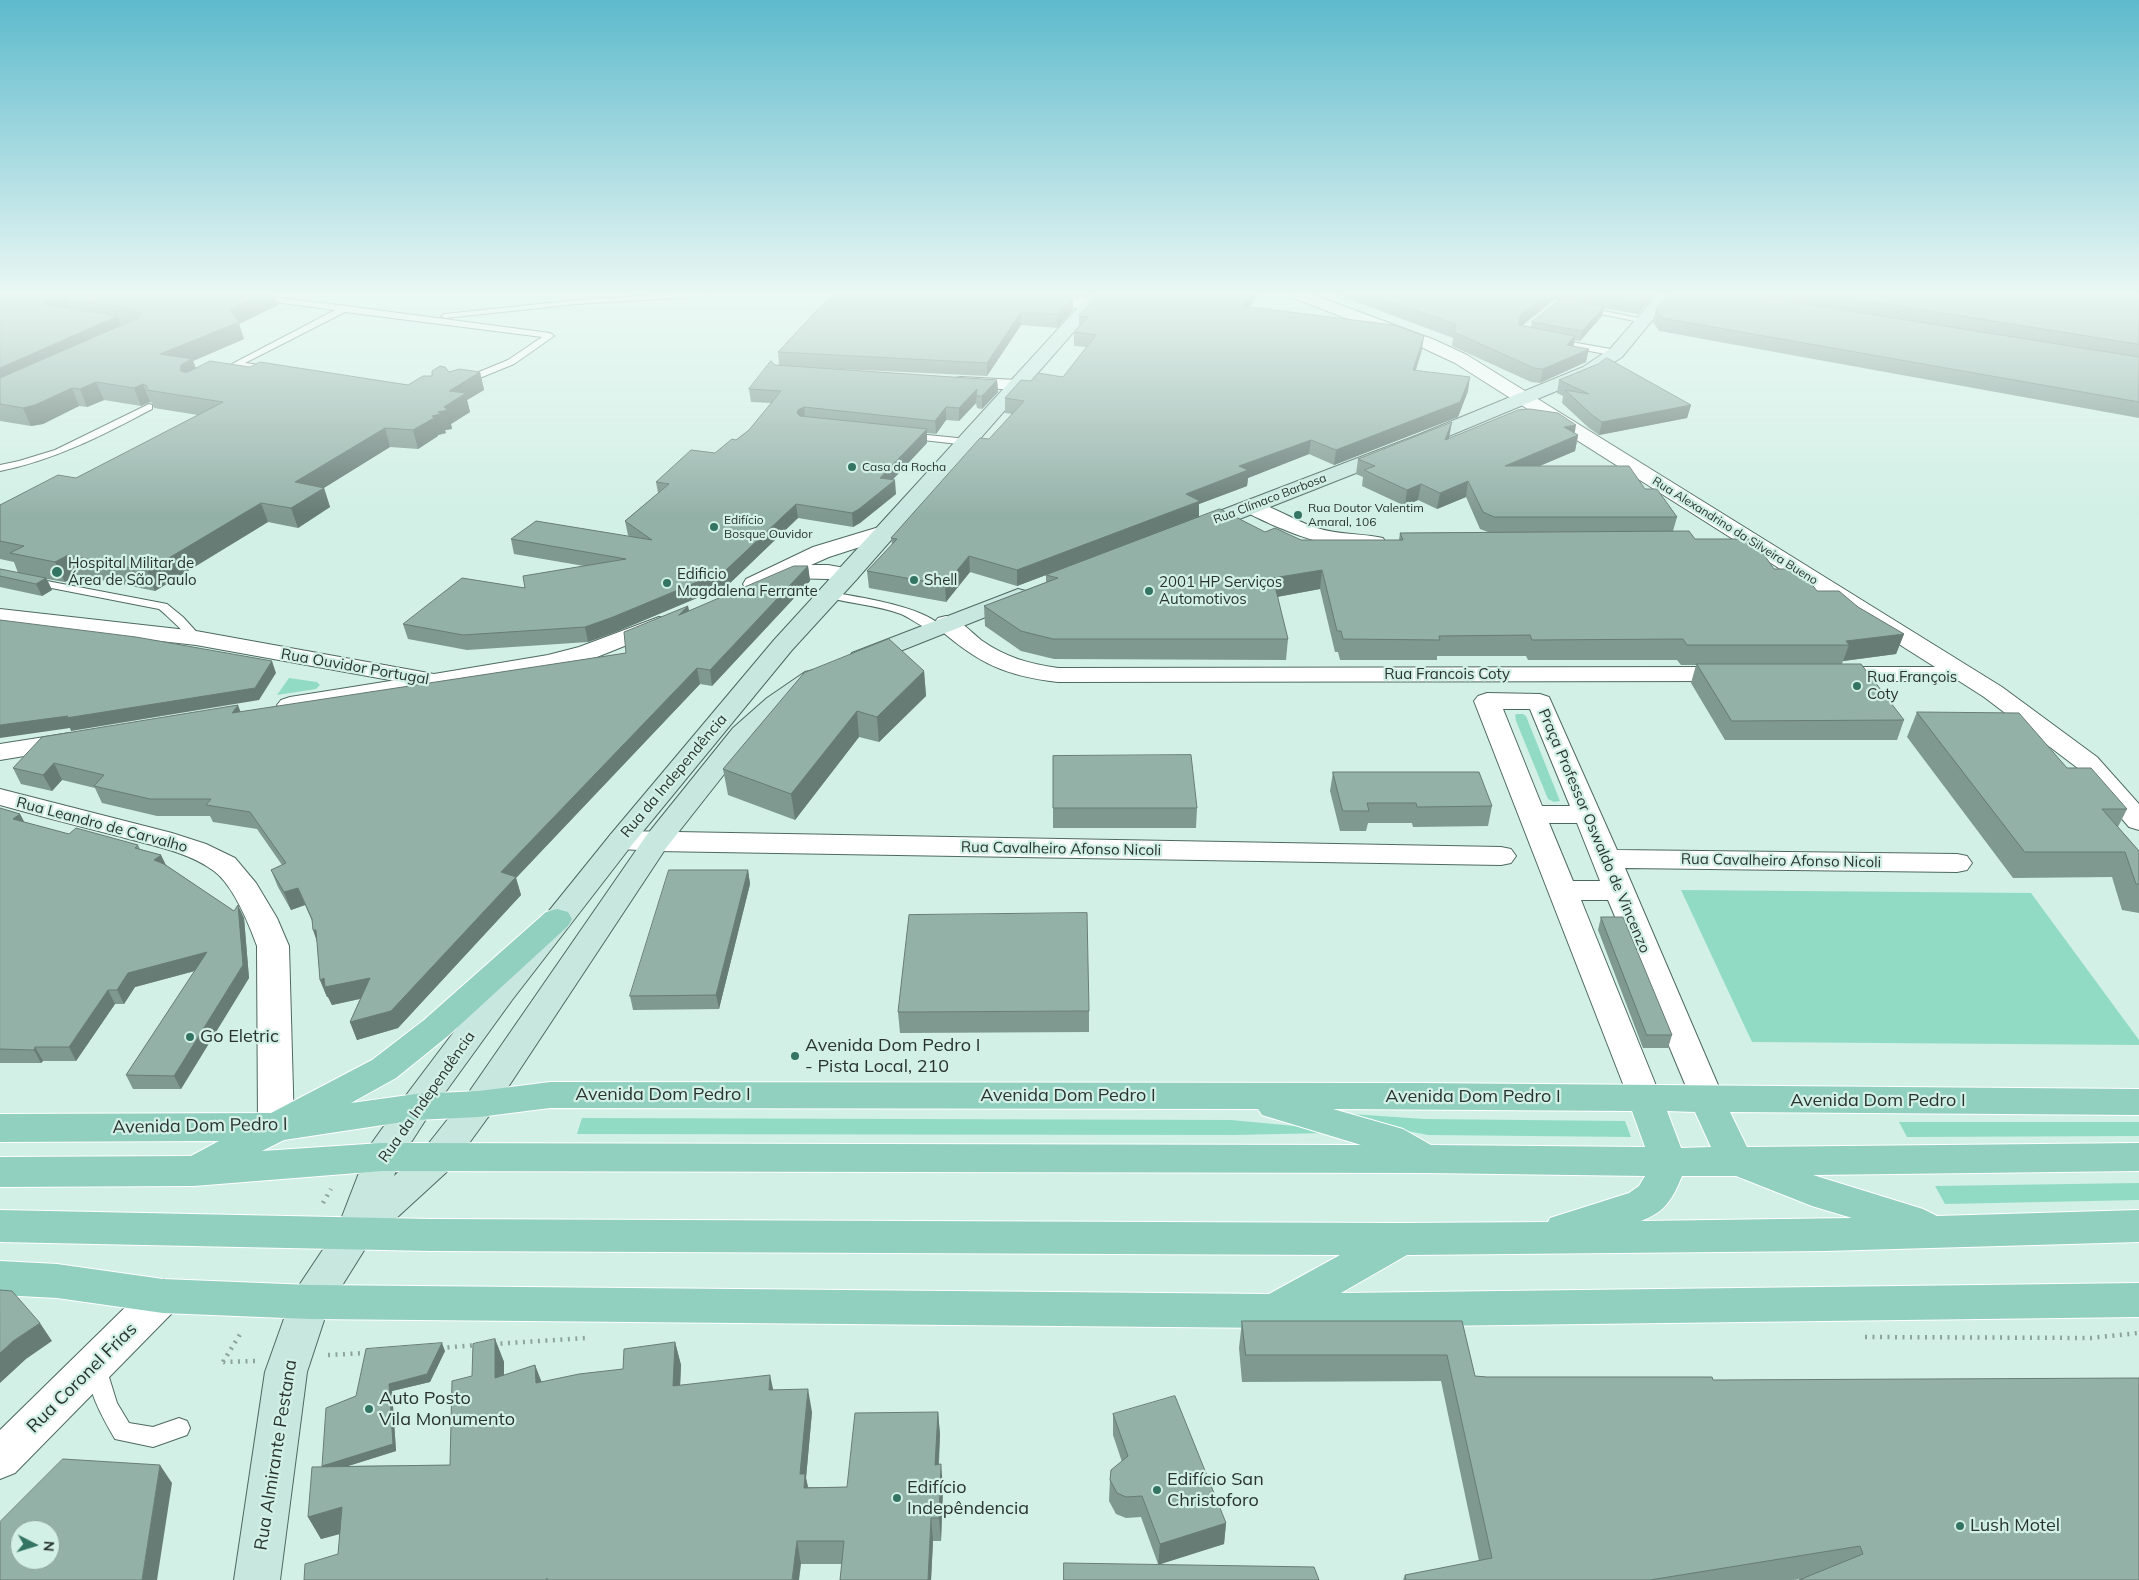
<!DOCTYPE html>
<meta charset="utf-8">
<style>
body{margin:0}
#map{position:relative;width:2139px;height:1580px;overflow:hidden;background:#d2f0e6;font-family:Mulish,sans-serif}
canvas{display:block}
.north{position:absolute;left:10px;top:1520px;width:50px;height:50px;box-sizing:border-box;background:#d2f0e6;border:1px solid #8ea59e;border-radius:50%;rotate:95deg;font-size:14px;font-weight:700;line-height:20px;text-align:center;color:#293431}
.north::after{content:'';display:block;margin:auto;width:18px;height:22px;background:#337463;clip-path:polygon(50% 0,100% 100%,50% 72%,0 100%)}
</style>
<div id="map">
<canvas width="2139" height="1580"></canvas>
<div class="north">N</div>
</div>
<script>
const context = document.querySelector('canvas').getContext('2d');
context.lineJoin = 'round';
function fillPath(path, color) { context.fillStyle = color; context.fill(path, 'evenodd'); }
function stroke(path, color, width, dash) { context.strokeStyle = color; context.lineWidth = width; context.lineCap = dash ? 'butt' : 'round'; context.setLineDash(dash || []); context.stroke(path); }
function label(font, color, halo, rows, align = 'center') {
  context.font = font + ' Mulish,sans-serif'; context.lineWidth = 4.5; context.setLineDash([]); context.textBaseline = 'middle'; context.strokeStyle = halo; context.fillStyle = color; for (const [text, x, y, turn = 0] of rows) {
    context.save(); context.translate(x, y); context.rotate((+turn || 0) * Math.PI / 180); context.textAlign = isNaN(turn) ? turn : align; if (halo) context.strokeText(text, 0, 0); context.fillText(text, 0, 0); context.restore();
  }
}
fillPath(new Path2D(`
 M289 678 317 682 320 685 316 689 277 695Z
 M1517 714H1523L1526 716 1560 801 1554 802 1548 799 1516 721 1515 715Z
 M1681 890 2031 893 2139 1040V1045L1752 1042Z
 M1323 1112 1424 1119 1625 1121 1631 1137 1428 1135 1324 1115Z
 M582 1118 1231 1120 1327 1129V1133L1233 1135 577 1134Z
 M1899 1122H2139V1136L1907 1137Z
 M2139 1183V1200L1945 1204 1935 1186Z`), '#91dbc5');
const service = new Path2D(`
 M226 294H247L346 306 550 333 554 336 514 364 465 384 461 381 462 379 508 360 542 337 345 312 245 363 274 367V371L271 372 236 367 232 364 335 310 230 296Z
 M671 294H712L708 296 577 304 445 318 441 316 445 314 577 300Z
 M1583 307 1644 319 1648 321 1644 323 1586 311 1582 309Z
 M1555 339 1616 350 1620 353 1616 356 1552 344V340Z
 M149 404 152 405V409C103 435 55 460 0 471V465L19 461 55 450Z
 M908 433 967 439 972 442 967 445 905 438 903 436Z
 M0 572 167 604 183 617 202 638 196 642C191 640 167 615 159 609L0 578Z
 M830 592C857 597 924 606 942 627L940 630C928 633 913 619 901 614 877 605 851 604 826 597L824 595Z
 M97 1359 104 1361 117 1403 129 1423 153 1427 179 1418 187 1421 190 1428 187 1435 153 1447 115 1439C105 1422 81 1381 90 1361Z`);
const minor = new Path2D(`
 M1289 294H1311L1435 340 1467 355 2002 687 2097 757 2139 804V830L2129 827 2079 769 1984 697 1959 681H1833L1824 679 1821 674 1824 669 1833 667H1935L1455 363 1423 348 1291 297Z
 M1037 295 1090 299 1096 301 1098 304 1096 307 1090 309 1031 303 1029 300 1031 297Z
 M961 377 1017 380 1023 381 1026 385 1023 389 1017 390 955 386 952 382 955 378Z
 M1251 501C1274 506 1294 521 1317 528 1338 535 1361 533 1383 538L1386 543 1383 548C1344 557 1278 529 1244 511L1241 507 1244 503Z
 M946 616C960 619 970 631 981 640 1005 657 1029 664 1058 668L1732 667 1741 669 1744 674 1741 679 1732 681 1058 682C1005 676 978 663 938 628L934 623 938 618Z
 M434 674 443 676 446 681 443 686 290 713 281 710 277 705 281 700 290 697Z
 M1487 693 1540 694 1549 697 1617 850 1957 854 1967 856 1972 863 1967 870 1957 872 1625 868 1724 1099 1719 1108 1707 1112 1695 1108 1608 900H1581L1661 1098 1656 1107 1644 1111 1632 1107 1474 701 1478 696ZM1503 709H1530L1570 806H1542ZM1549 823H1577L1600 881H1573Z
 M70 733 79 735 83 741 79 747 0 760V744Z
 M0 789 172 833 206 844 235 858 256 883 277 918 289 946 294 1127 289 1137 276 1141 263 1137 258 1127 257 946C249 924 233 885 214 871 187 851 149 845 118 836 78 826 39 816 0 805Z
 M621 831 1501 847 1511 849 1516 856 1511 863 1501 865 656 851 621 849 611 846 607 840 611 834Z
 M163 1279 177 1284 183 1296 177 1308 15 1473 0 1479V1430L149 1284Z`);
const tertiary = new Path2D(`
 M889 524 897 525 900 530 897 535 829 557 811 565H828L856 570 859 575 856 580 848 582 828 579 785 578 762 589 754 591 746 589 743 584 746 579 813 547Z
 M0 609 196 631 434 674 548 655 579 647 659 617 667 619 671 624 667 629 597 657 548 669 434 688 196 645 0 623Z`);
const secondary = new Path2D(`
 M1090 294H1107L856 580 792 650 631 846 512 1000 428 1116 399 1161 394 1176 425 1148 467 1095 646 836 733 728 767 698 805 672 814 670 823 672 826 677 823 682 785 708 751 740 666 848 491 1113 451 1168 368 1244 328 1308 307 1372 280 1580H234L265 1372 290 1302 296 1290 338 1227 369 1147 404 1098 490 984 611 834 774 640Z
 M1658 294H1674L1622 357 1595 375 1432 443 1204 533 1196 534 1188 533 1185 528 1188 523 1418 435 1583 367 1610 349Z
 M1018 589 1026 591 1029 596 1026 601 870 663 861 665 852 663 849 658 852 653Z`);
const primary = new Path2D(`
 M557 909 568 912 572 919 568 926 448 1036 396 1078 351 1103 416 1094 479 1091 550 1082 1418 1083 2139 1089V1115L1730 1112 1747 1147 2139 1143V1171L1813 1175 1923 1209 1937 1216 2139 1210V1242L1826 1251 1407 1255 1341 1293 2139 1283V1317L1274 1328 310 1319 163 1313 57 1298 0 1295V1261L57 1264 163 1279 310 1285 1269 1294 1340 1255 431 1251 0 1242V1210L431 1219 1401 1223 1548 1222 1550 1218 1629 1193 1639 1186 1645 1176 1426 1173 382 1171 194 1186 0 1187V1157L191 1156 219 1141 0 1142V1114L271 1113 372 1060 424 1020 546 912ZM550 1108 1258 1109 1262 1115 1361 1145 382 1143 262 1151 284 1140 416 1120 479 1117ZM1333 1109 1632 1111 1645 1147 1431 1145 1403 1129ZM1667 1111 1695 1112 1711 1147 1681 1148ZM1682 1176H1736L1812 1206 1852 1218 1641 1221C1665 1212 1672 1200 1682 1176Z`);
stroke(service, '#4e6961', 2);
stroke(minor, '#4e6961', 2);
stroke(tertiary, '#4e6961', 2);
stroke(secondary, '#4e6961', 2);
stroke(primary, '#fff', 2);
stroke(new Path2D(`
 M323 1203 331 1189
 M1865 1337 2091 1338 2138 1333
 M493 1344 586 1338
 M440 1348 477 1345
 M328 1355 367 1353
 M223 1362 255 1361
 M223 1362 242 1331`), '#8da49d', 4.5, [2, 5.5]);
fillPath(service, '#fff');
fillPath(minor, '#fff');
fillPath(tertiary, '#fff');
fillPath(secondary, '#c8e7df');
fillPath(primary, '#91cfbf');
fillPath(new Path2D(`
 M0 294H274L278 305 239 324 244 339 193 361 196 368 250 367 408 385 432 376 449 372H480L484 390 467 400 470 412 451 424 452 429 445 430 446 433 438 435V436L418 449 390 447 324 488 330 507 298 528 268 522 155 591 77 575 65 582 47 579 52 590 42 596 0 587V569L18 573 14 562 0 559V505L76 478 198 415 154 408 152 403 150 402 141 406 104 400 87 407 79 406 43 424 31 426 0 421Z
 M1039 294H1088L1085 297Z
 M1335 294H1656L1638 314 1603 308 1602 316 1580 341 1574 340 1573 346 1586 362 1540 383 1531 382 1452 346 1453 338ZM1554 300 1560 301 1532 322 1531 327 1522 325Z
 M1669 294H2139V418L1659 331 1653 322 1656 309Z
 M823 304 1073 310 1057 328 1021 325 987 376 798 367 997 380 998 392 982 409 977 408 976 403 959 421 946 420 936 434 927 433V443L892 480 896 494 860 523 853 527 798 518 728 585 616 632 588 642 467 650 408 639 403 624 525 588 584 566 514 554 511 539 630 537 628 535 625 521 658 493 656 482 715 453 736 440 749 430 771 403 751 402 749 389 775 365H779L778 352Z
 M1250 307 1422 350 1416 370 1468 391 1458 417 1334 465 1309 454 1248 478 1247 486 1199 504V517L1301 540H1399L1400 533 1488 532 1480 529 1466 497 1437 509 1418 500 1405 506 1362 486 1363 477 1356 474 1358 459 1449 438 1575 433 1578 435 1575 451 1539 466 1645 489 1677 517 1673 531 1774 569 1817 591 1858 607 1904 634 1896 654 1843 661 1842 664 1904 720 1897 740H1725L1691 683 1696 665H1681L1677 660H1528L1526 656H1437V660H1340L1338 652H1335L1320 589 1277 597 1288 639 1286 660 1054 659 1021 651 985 626 984 606 1046 582V575L1017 586 970 572 946 602 869 588 867 571 892 545 891 538 989 439 1012 414 1005 413V398L1031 381 1063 377 1086 347 1074 346V332L1079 327V316Z
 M1559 380 1691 405 1687 418 1599 435 1589 428 1562 403 1563 396 1557 393Z
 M808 566 810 581 712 686 700 684 516 878 521 895 398 1028 357 1040 350 1022 360 999 332 1005 328 997H327L320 980 317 941 312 921 305 905 291 910 278 887 271 870 282 865 257 829 213 822 210 816H157L102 803 95 788 62 780 52 791 21 784 13 768 241 712 626 653 688 606 689 611Z
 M924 671 926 696 879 742 859 737 795 820 728 795 723 769Z
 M1917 712 2127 809 2118 827 2139 851V913L2122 910 2112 877 2013 878 1907 737Z
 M1053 756 1197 808 1196 828H1053Z
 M1333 772 1492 806 1488 826 1413 827 1412 823H1368L1366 831H1340L1330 791Z
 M0 808 20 814 24 822 69 834 138 845 140 849 161 855 166 865 244 918 249 978 181 1089H133L126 1075 195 971 135 987 124 1004H115L76 1061H43L41 1063H0Z
 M748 870 750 884 719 1009 633 1010 630 996Z
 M1601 917 1672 1035 1668 1048H1643L1598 930Z
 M1089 1011V1032L900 1033 898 1012Z
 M1242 1321H1462L1475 1376 1487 1377 1713 1380 2139 1580 1802 1579 1794 1580H1403L1405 1575 1479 1561 1441 1381 1242 1382 1239 1348Z
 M495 1339 504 1362V1375L535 1365 541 1382 623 1369 675 1342 681 1365 680 1386 773 1390 812 1412 806 1478 808 1487H847L938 1412 940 1435 939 1465 943 1487 941 1541H933L931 1580H840L842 1564H801L338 1554 340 1534 321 1539 308 1517 322 1466 356 1396 445 1351 430 1382 392 1391 396 1451 348 1466 450 1465 472 1376Z
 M1113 1414 1226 1523 1224 1544 1158 1564 1141 1517 1126 1518 1116 1514 1109 1501 1110 1480 1122 1462 1113 1435Z`), '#7f9890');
fillPath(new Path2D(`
 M57 294H102L65 299 69 308 50 316 43 302 44 300Z
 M261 294H274L278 305 239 324 244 339 193 361 199 377 187 382 160 354 230 309Z
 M1251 294H1259L1241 319 1242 306Z
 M1547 294H1555L1554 300 1518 329 1520 315Z
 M1647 294H1656L1638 314 1641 301Z
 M1073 297V310L1057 328V314Z
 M1604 307 1602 316 1580 341 1582 331Z
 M1021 312V325L987 376V363Z
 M118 316 124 333 0 389V368Z
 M1424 336 1422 350 1411 384 1413 370Z
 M1575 336 1573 350 1567 345Z
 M1589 349 1586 362 1540 383 1543 369Z
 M480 372 484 390 467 400 470 412 451 424 452 429 445 430 446 433 438 435V436L418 449 413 430 438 412 449 391Z
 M1470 377 1468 391 1458 417 1334 465 1336 450Z
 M997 380 998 392 982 409V396Z
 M96 382 104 400 87 407 80 389Z
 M143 384 150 402 141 406 134 388Z
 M72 388 79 406 43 424 31 426 23 408Z
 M977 389 976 403 959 421V408Z
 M1691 405 1687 418 1599 435 1602 422Z
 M804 407 805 420 797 413 798 410Z
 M946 407V420L936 434 935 421Z
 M1452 422 1449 438 1442 456 1445 440Z
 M1576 425 1574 437 1578 435 1575 451 1502 482 1505 466 1564 427Z
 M385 428 390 447 301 502 295 482Z
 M927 429V443L884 489 895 480 896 494 860 523 853 527 852 513 880 478Z
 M1311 440 1309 454 1248 478 1247 486 1199 504V517L1017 586V570L1186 494 1239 466Z
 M1468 481 1466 497 1437 509 1440 493Z
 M1421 484 1418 500 1405 506 1407 490Z
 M324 488 330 507 298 528 291 508Z
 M261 503 268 522 155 591 147 571Z
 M796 504 798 518 728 585 616 632 588 642 585 627Z
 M68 555 77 575 65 582 55 562Z
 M969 556 970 572 946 602 945 585Z
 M808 566 810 581 712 686 710 670Z
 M1322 570 1320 589 1271 598 1273 578Z
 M46 578 52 590 42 596 36 584Z
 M688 606 691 622 679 615Z
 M1904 634 1896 654 1843 661 1849 645 1846 641Z
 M272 661 276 673 259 700 71 731 70 728 0 738V725Z
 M697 668 700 684 516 878 521 895 398 1028 357 1040 350 1022 501 872Z
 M924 671 926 696 879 742 877 717Z
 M238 705 244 721 232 713Z
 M857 711 859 737 795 820 791 794Z
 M54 763 62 780 52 791 43 775Z
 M20 814 27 827 13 819Z
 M161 855 167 868 154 860Z
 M748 870 750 884 719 1009 716 995Z
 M298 888 305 905 291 910 284 892Z
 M238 905 244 918 249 978 181 1089 174 1076Z
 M313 930H316L319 948Z
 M207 952 213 966 135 987 124 1004 117 990 128 973Z
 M324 978H370L377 995 332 1005 328 997H327L320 980Z
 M108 990 115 1004 76 1061 69 1047Z
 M35 1047 43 1061 41 1063 34 1050Z
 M40 1323 52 1341 26 1359 0 1383V1353L13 1341Z
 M495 1339 504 1362V1401L495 1378Z
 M675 1342 681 1365 679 1410 673 1386Z
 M442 1343 445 1351 430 1382 392 1391 396 1451 326 1473 322 1466 389 1384Z
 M535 1365 544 1388 536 1383Z
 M770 1375 775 1398 769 1390Z
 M808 1389 812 1412 806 1478 810 1497 808 1510 800 1474Z
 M938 1412 940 1435 937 1487 935 1465Z
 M941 1464 943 1487 941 1541 939 1518Z
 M160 1465 172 1483 157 1580H142Z
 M342 1507 354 1530 321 1539 308 1517Z
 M931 1518 933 1541 931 1580H928Z
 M1226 1523 1224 1544 1158 1565 1160 1544Z
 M797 1541 801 1564 799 1580H792Z`), '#687c76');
const building = new Path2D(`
 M0 294H57L44 300 43 302 48 305 118 316 0 368Z
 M78 294H261L230 309 239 322 160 354 192 359 181 365 180 370 182 372H188L210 361 250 367 260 362 408 385 423 376H432V371L440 366 445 367 449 372 459 369 480 372 449 391 466 393 444 407 448 410 438 412 441 414 432 416 434 418 413 430 385 428 295 482 324 488 291 508 261 503 147 571 68 555 55 562 10 553 24 546 0 541V505L58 475 76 478 223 402 147 390V386L143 384 134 388 96 382 80 389 72 388 35 405 23 408 0 404V378L138 318 140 314 134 309 65 299Z
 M836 294H1030L1073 297 1057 314 1021 312 987 363 778 352 823 304Z
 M1098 294H1251L1242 306 1394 325 1424 336 1413 370 1470 377 1460 402 1336 450 1311 440 1239 466 1248 470 1186 494 1200 501 1017 570 969 556 945 585 867 571 897 539 891 538 980 438 989 439 1024 401 1005 398 1021 380 1031 381 1038 373 1063 377 1096 335 1074 332 1088 317 1079 316Z
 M1371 294H1547L1520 315 1519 325 1575 336 1567 345 1589 349 1543 369 1534 368 1454 332 1456 325Z
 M1598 294H1647L1641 301Z
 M1669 294H1743L2139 357V402L1662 318 1656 309Z
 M1825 294H2139V344Z
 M1562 298 1604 307 1582 331 1532 322Z
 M1607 358 1691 405 1602 422 1592 415 1565 390 1589 394 1559 380 1598 364Z
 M771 361 775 365 997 380 982 396H976L977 389 959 408 946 407 935 421 804 407 798 410 797 413 800 416 927 429 880 478 895 480 859 509 852 513 796 504 726 570 613 617 585 627 463 635 403 624 462 578 525 588 523 576 626 559 511 539 536 521 652 540 625 521 669 484 656 482 691 450 715 453 732 439 736 440 749 430 781 391 749 389Z
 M1530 409 1558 413 1576 425 1564 427 1578 435 1505 466H1629L1645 489H1657L1677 517H1494L1483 512 1468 481 1440 493 1421 484 1407 490 1364 470 1375 466 1358 459 1452 422 1445 440 1518 410Z
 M1220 509 1265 532 1275 528 1301 540H1403L1400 533 1689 531 1695 539H1753L1774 569H1800L1817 591H1839L1858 607 1904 634 1846 641 1849 645H1687L1683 639 1532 640 1530 635 1439 636 1440 640 1343 639 1341 631H1337L1322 570 1273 578 1288 639H1053L1021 631 984 606 1058 578 1046 575Z
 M794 566H808L710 670 697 668 501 872 516 877 391 1011 350 1022 370 978 325 987 324 978 320 980 316 930H313L312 919 298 888 284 892 271 870 286 863 250 812 206 805 211 799H150L94 786 104 775 54 763 43 775 13 768 42 737 238 705 232 713 626 653 624 632 688 606 679 615Z
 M0 569 46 578 36 584 0 576Z
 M0 620 136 637 272 661 255 688 66 718 68 716 0 725Z
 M889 639 924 671 877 717 857 711 791 794 723 769 804 673Z
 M1697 664H1861L1904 720 1732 721Z
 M1917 712 2019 713 2067 768H2091L2127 809H2102L2139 851V884H2136L2125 852H2025Z
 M1191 755 1197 808H1053V756Z
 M1333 772H1479L1492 806 1417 807 1416 803H1367L1369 811H1343Z
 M0 808 20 814 13 819 69 834 76 828 138 845 135 848 161 855 154 860 164 864 234 911 238 905 243 965 174 1076 126 1075 207 952 128 973 117 990H108L69 1047H35L34 1050 0 1049Z
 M669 870H748L716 995 630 996Z
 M1087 913 1089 1011 898 1012 909 915Z
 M1601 917H1623L1672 1035H1647Z
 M0 1290 12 1291 40 1323 13 1341 0 1353Z
 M1242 1321H1462L1475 1376 1487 1377H1712L1713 1380 2139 1378V1580H1799L1863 1554 1860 1546 1650 1580H1406L1405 1575 1492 1558 1447 1355H1246Z
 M495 1339V1378L535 1365 536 1383 579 1374 623 1369 624 1349 675 1342 673 1386 770 1375 769 1390 808 1389 800 1474H805L804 1488 847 1487 855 1413 938 1412 935 1465 941 1464 939 1518H931L928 1580H840L844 1541H797L792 1580H547V1578L546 1580H304L305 1564 338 1554 342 1507 308 1517 312 1467 450 1465 452 1381 472 1376 473 1344Z
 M442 1343 427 1374 389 1384 393 1444 322 1466 326 1408 356 1396 366 1349Z
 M1175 1396 1226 1523 1160 1544 1142 1496 1126 1497 1117 1493 1110 1480 1111 1470 1128 1456 1113 1414Z
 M63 1459 160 1465 142 1580H0V1522ZM20 1530H50V1560H20Z
 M1064 1563 1314 1567 1319 1580H1064Z`);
fillPath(building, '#94b1a8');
stroke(building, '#687c76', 1);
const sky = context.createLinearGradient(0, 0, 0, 515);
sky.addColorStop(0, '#5dbacc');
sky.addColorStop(0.57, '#ebf8f4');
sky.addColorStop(1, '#ebf8f400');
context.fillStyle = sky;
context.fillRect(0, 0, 2139, 515);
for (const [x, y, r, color] of [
 [852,467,5,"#337463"],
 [1298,515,5,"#337463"],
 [714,527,5,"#337463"],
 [57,572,6,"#337463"],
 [914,580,5,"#337463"],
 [667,583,5,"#337463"],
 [1149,591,5,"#337463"],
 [1857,686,5,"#337463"],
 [190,1037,5,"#337463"],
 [795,1056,5,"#337463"],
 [369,1409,5,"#337463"],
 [1157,1490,5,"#337463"],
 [897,1498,5,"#337463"],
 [1960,1526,5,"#337463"]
]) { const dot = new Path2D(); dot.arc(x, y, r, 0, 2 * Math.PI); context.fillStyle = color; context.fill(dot); stroke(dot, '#d2f0e6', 2); }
label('12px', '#293431', '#d2f0e6', [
 ["Casa da Rocha",862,467],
 ["Rua Doutor Valentim",1308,508],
 ["Amaral, 106",1308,522],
 ["Edifício",724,520],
 ["Bosque Ouvidor",724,534]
], 'left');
label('12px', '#293431', '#d2f0e6', [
 ["Rua Clímaco Barbosa",1270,499,-21],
 ["Rua Alexandrino da Silveira Bueno",1735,531,32]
]);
label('15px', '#293431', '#d2f0e6', [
 ["Hospital Militar de",68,563],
 ["Área de São Paulo",68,580],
 ["Edificio",677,574],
 ["Magdalena Ferrante",677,591],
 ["Shell",924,580],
 ["2001 HP Serviços",1159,582],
 ["Automotivos",1159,599],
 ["Rua François",1867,677],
 ["Coty",1867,694]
], 'left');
label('15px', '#293431', '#d2f0e6', [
 ["Rua Ouvidor Portugal",355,667,10],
 ["Rua Francois Coty",1447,674],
 ["Rua da Independência",674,776,-50],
 ["Rua Leandro de Carvalho",102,825,15],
 ["Praça Professor Oswaldo de Vincenzo",1594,831,67],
 ["Rua Cavalheiro Afonso Nicoli",1061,849,1],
 ["Rua Cavalheiro Afonso Nicoli",1781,861,1],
 ["Rua da Independência",427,1097,-55]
]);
label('18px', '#293431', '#d2f0e6', [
 ["Go Eletric",200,1037],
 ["Avenida Dom Pedro I",805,1046],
 ["- Pista Local, 210",805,1067],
 ["Auto Posto",379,1399],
 ["Vila Monumento",379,1420],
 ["Edifício San",1167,1480],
 ["Christoforo",1167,1501],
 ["Edifício",907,1488],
 ["Indepêndencia",907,1509],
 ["Lush Motel",1970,1526]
], 'left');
label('18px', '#293431', '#d2f0e6', [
 ["Avenida Dom Pedro I",663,1095],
 ["Avenida Dom Pedro I",1068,1096],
 ["Avenida Dom Pedro I",1473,1097],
 ["Avenida Dom Pedro I",1878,1101],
 ["Avenida Dom Pedro I",200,1126,-1],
 ["Rua Coronel Frias",82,1378,-45],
 ["Rua Almirante Pestana",276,1455,-81]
]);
</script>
